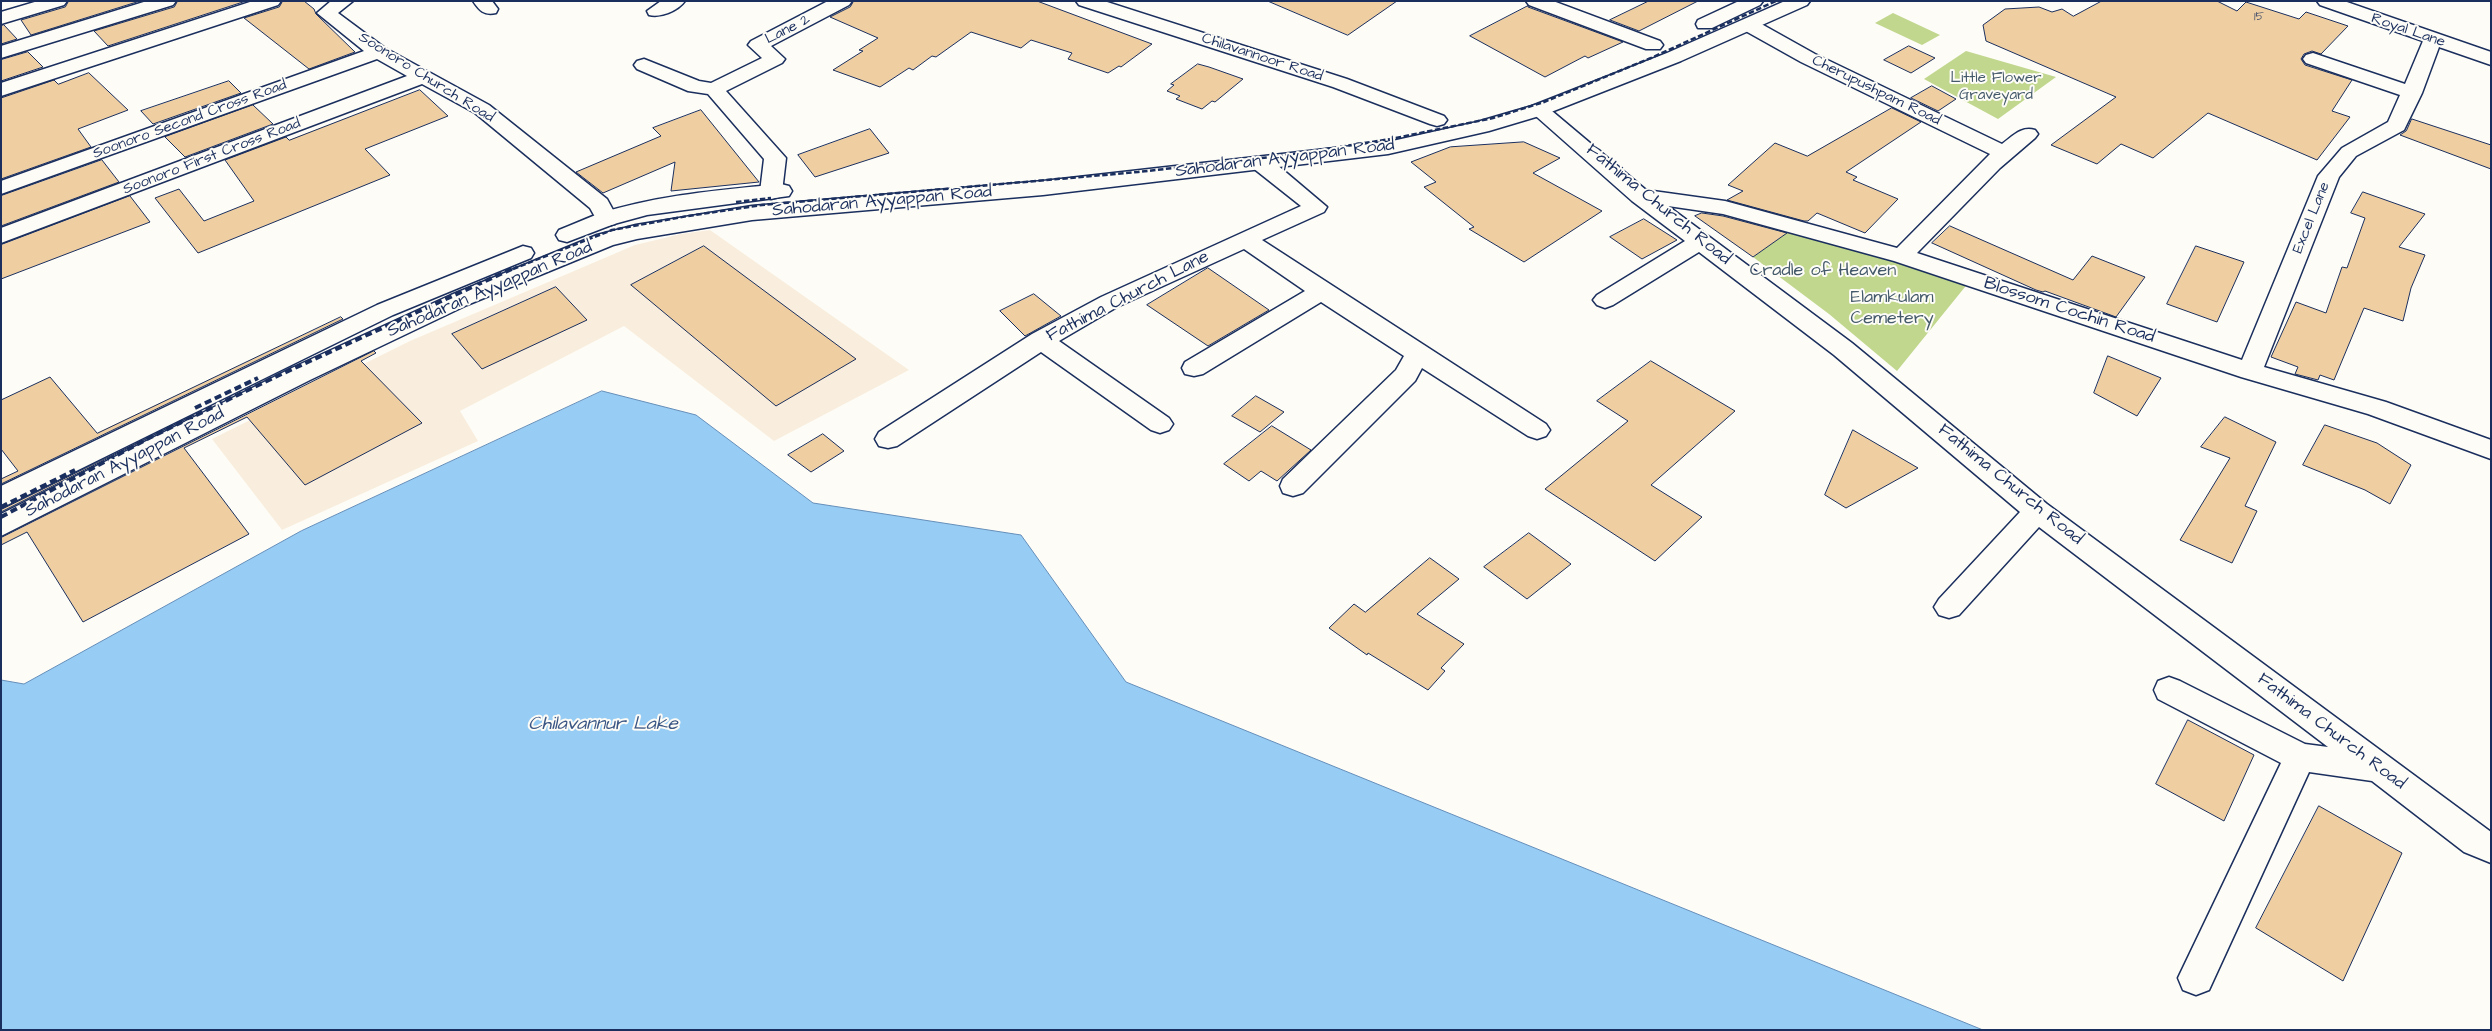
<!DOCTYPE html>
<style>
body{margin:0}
#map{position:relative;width:2492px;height:1031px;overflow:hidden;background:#fdfcf7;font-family:"Architects Daughter",sans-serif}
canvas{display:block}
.frame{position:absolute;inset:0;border:2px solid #1b2f5e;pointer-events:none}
</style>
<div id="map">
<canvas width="2492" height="1031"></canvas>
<div class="frame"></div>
</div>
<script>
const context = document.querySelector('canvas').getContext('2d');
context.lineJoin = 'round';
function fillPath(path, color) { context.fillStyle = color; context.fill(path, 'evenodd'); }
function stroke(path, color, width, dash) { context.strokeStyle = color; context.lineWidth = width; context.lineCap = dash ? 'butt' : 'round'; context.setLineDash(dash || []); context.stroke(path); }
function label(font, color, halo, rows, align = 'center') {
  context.font = font + ' "Architects Daughter",sans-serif'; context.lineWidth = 4; context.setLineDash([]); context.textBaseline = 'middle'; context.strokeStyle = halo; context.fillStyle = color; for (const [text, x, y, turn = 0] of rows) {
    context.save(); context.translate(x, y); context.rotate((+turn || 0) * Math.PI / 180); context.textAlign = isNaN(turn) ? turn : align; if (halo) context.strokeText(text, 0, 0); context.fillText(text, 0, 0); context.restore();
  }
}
fillPath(new Path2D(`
 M710 230 909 370 774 441 624 326 460 411 478 441 282 530 212 439 410 341 635 245 681 234Z`), '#f9eedd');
fillPath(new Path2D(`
 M1893 13 1940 35 1922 45 1875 23Z
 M1966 51 2056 77 1998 119 1924 79Z
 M1791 230 1969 282 1897 371 1829 314 1753 257Z`), '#c1d78d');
const water = new Path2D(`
 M602 391 696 415 813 503 1021 535 1126 682 1983 1030H1V680L24 684 301 531Z`);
fillPath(water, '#97cdf5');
stroke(water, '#658eb9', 1);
const building = new Path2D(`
 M69 1H140L31 35 21 20 65 7Z
 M178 1H246L108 46 94 31 174 7Z
 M283 1H304L314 9 316 14 355 52 309 69 244 18 279 7Z
 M854 1H1037L1152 44 1121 67 1119 66 1108 73 1068 59 1072 53 1031 40 1021 48 971 32 936 57 932 56 913 70 909 68 880 87 833 70 863 51 859 50 878 38 830 17 850 7Z
 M1268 1H1397L1348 35Z
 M1649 1H1698L1639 31 1610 20Z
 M2102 1H2217L2237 11 2246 2 2299 19 2306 12 2348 26 2321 54 2312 51 2304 54 2301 59 2305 65 2352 80 2332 111 2350 117 2317 160 2208 113 2153 158 2121 144 2097 164 2051 145 2116 97 1986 41 1983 25 2005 9 2039 7 2052 12 2062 9 2073 16Z
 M1528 6V7L1623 42 1588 58 1585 56 1545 77 1470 36Z
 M4 25 17 39 1 44V26Z
 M1909 46 1935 58 1911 73 1884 60Z
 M28 52 43 67 1 81V60Z
 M1198 64 1209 67 1243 79 1215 102 1212 101 1202 109 1176 99 1180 96 1167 91 1174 85 1171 84Z
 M89 73 128 110 78 129 91 147 1 179V98L54 80 58 84Z
 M229 81 241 93 153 124 141 111Z
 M1932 86 1956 99 1938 111 1911 98Z
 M420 90 448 116 365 149 390 175 198 253 155 198 179 189 204 221 254 201 225 160 286 137 289 140Z
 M253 105 273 124 185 157 165 137Z
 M1892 108 1921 122 1846 172 1857 177 1853 180 1898 199 1865 233 1817 213 1808 221H1804L1727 200 1743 191 1728 185 1775 143 1807 156Z
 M701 110 759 182 671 191 675 162 603 193 576 172 661 136 653 128Z
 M2412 119 2491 145V169L2400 135 2406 131Z
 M870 129 889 153 815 177 798 155Z
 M1524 142 1560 158 1533 173 1602 211 1524 262 1469 229 1474 227 1424 187 1436 182 1411 162 1450 147Z
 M102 160 119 182 1 226V196Z
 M2363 192 2425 214 2399 247 2425 255 2411 288 2403 321 2364 308 2334 380 2320 375 2318 380 2295 374 2298 367 2271 357 2296 302 2326 313 2342 267 2347 268 2365 218 2351 213Z
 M130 196 150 222 1 279V245Z
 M1702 213 1723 216 1787 233 1753 257 1695 216Z
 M1644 219 1677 240 1642 259 1610 237Z
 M1950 226 2073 280 2092 256 2145 277 2116 317 2045 291 2043 292 2036 290 1932 243Z
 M704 246 856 359 776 406 631 285Z
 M2196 246 2244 262 2217 322 2167 304Z
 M1208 268 1269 310 1208 346 1147 305Z
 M556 287 587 320 482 369 452 334Z
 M1034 294 1061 316 1025 336 1000 311Z
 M341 317 343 319 1 484V479L18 471 1 449V400L50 377 97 433Z
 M374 351 376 353 361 361 422 423 305 485 247 417 184 448 249 534 83 622 27 532 1 545V538Z
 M2108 356 2161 378 2137 416 2094 393Z
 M1651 361 1735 411 1651 485 1702 517 1655 561 1545 489 1628 421 1597 401Z
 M1256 396 1284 412 1260 432 1232 416Z
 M194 415 1 512V510Z
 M2225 417 2276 442 2245 506 2257 511 2232 563 2180 540 2230 458 2201 447Z
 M2325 425 2377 443 2411 465 2390 504 2365 490 2303 465Z
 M1272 426 1311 450 1277 481 1261 471 1249 481 1224 464Z
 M1853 430 1918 468 1846 508 1825 495Z
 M823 434 844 451 811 472 788 455Z
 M1529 533 1571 564 1527 599 1484 567Z
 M1430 558 1459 579 1417 614 1464 644 1441 668 1445 671 1428 690 1368 653 1367 655 1329 628 1354 604 1365 612Z
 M2188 720 2254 755 2224 821 2156 784Z
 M2319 806 2402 853 2343 981 2256 928Z`);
fillPath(building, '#efcfa1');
stroke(building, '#1b2f5e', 1);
const street = new Path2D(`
 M38 1H67L64 5 1 24V12Z
 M147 1H176L173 5 1 58V46Z
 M253 1H281L278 5 1 96V83Z
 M331 1H353L338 13 385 48 489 105 607 199 618 219 615 224 607 226 599 224 590 208 475 113 422 84 1 243V228L407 76 377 59 1 194V181L364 51 317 13Z
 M473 1H492L498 9 496 13C484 16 479 10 473 1Z
 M661 1H685C678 11 660 18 649 15L647 11Z
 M828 1H852L849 5 771 46 785 59 782 63 726 91 786 158 782 192 779 197 771 199 763 197 760 192 764 159 708 94 688 91 637 69 634 65 637 61 644 59 699 81 711 83 762 58 748 45 751 41Z
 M1526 1H1553L1660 41 1663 45 1660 49H1646L1529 5Z
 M2317 1H2344L2491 52V65L2439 47 2422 93 2404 130 2356 156 2339 177 2264 367 2386 402 2491 440V459L2368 414 2241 377 1894 261 1723 214 1668 206 1852 343 2047 504 2491 832V863L2464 852 2372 781 2309 772 2209 990 2196 995 2183 990 2178 978 2281 763 2158 699 2154 690 2158 681 2169 677 2180 681 2305 744 2328 747 2039 527 1959 615 1949 618 1939 615 1934 607 1939 599 2020 512 1834 355 1699 252 1613 305 1605 308 1597 305 1593 300 1597 295 1685 241 1632 201 1529 110 1532 106 1539 104 1546 106 1646 190 1725 201 1897 248 1990 154 1801 62 1742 29 1740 25 1742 21H1756L1815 54 2002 144C2013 136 2021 126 2035 130L2038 134 2035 138 2000 168 1917 253 2242 360 2318 176 2342 148 2388 122 2400 95 2306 63 2303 59 2306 55 2313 53 2405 84 2423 41 2320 5Z
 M1261 157 1269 158 1327 207 1324 212 1262 240 1546 424 1550 430 1546 436 1537 439 1528 436 1422 368 1415 381 1303 493 1293 496 1283 493 1280 486 1283 479 1396 370 1404 356 1321 302 1203 374 1194 376 1185 374 1182 368 1185 362 1305 291 1244 249 1117 307 1059 341 1169 418 1173 424 1169 430 1160 433 1151 430 1041 352 897 446 888 448 879 446 875 439 879 432 1032 334 1101 297 1301 206 1253 168 1250 163 1253 158Z`);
const secondary = new Path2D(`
 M1076 1H1104L1347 79 1444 116 1447 120 1444 124 1437 126 1430 124 1333 87 1079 5Z`);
const primary = new Path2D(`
 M1739 1H1763L1760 5 1712 28H1698L1696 24 1698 20Z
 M1785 1H1810L1807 5 1681 61 1546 114 1489 131 1388 154 1043 195 752 220 637 239 613 245 467 305 310 380 1 536V514L292 368 451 295 597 235 636 225 752 206 1043 181 1388 142 1477 122 1532 106 1667 53Z
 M781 184 789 186 792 191 789 196 647 215 614 224 567 242 559 240 556 235 559 230C572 225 585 219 598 214 657 195 720 190 781 184Z
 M523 246 531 248 534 253 531 258 393 315 1 508V486L377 305Z`);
stroke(street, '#1b2f5e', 3);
stroke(secondary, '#1b2f5e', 3);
stroke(primary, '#1b2f5e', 3);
fillPath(street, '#fdfcf7');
fillPath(secondary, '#fdfcf7');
fillPath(primary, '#fdfcf7');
stroke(new Path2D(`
 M736 202 771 198
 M513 269 612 230 688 216 762 205 1138 172 1280 156 1391 139 1493 118 1544 102 1651 58 1776 1`), '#1b2f5e', 2.5, [5.5, 2.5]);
stroke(new Path2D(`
 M195 408 258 378
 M1 507 75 470
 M1 517 151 437 275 377 516 267`), '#1b2f5e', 4, [7, 4]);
label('12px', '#50576f', null, [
 ["15",2259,17]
]);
label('15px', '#1b2f5e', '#fdfcf7', [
 ["Lane 2",788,30,-27],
 ["Royal Lane",2408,31,19],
 ["Chilavannoor Road",1262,58,18],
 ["Soonoro Church Road",426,78,32],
 ["Cherupushpam Road",1876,91,26],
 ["Soonoro Second Cross Road",190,120,-20],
 ["Soonoro First Cross Road",212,157,-21],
 ["Excel Lane",2312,218,-68]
]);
label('15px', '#44596a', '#fdfcf7', [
 ["Little Flower",1996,79],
 ["Graveyard",1996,96]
]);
label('18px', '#1b2f5e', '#fdfcf7', [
 ["Sahodaran Ayyappan Road",1285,159,-7],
 ["Sahodaran Ayyappan Road",882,202,-5],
 ["Fathima Church Road",1658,205,39],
 ["Sahodaran Ayyappan Road",490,290,-23],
 ["Fathima Church Lane",1128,297,-27],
 ["Blossom Cochin Road",2069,311,18],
 ["Sahodaran Ayyappan Road",125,463,-27],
 ["Fathima Church Road",2010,485,39],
 ["Fathima Church Road",2331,732,37]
]);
label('18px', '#44596a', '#fdfcf7', [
 ["Cradle of Heaven",1823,271],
 ["Elamkulam",1892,298],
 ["Cemetery",1892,319]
]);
label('italic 19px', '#3a5684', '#fdfcf7', [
 ["Chilavannur Lake",603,725]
]);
</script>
